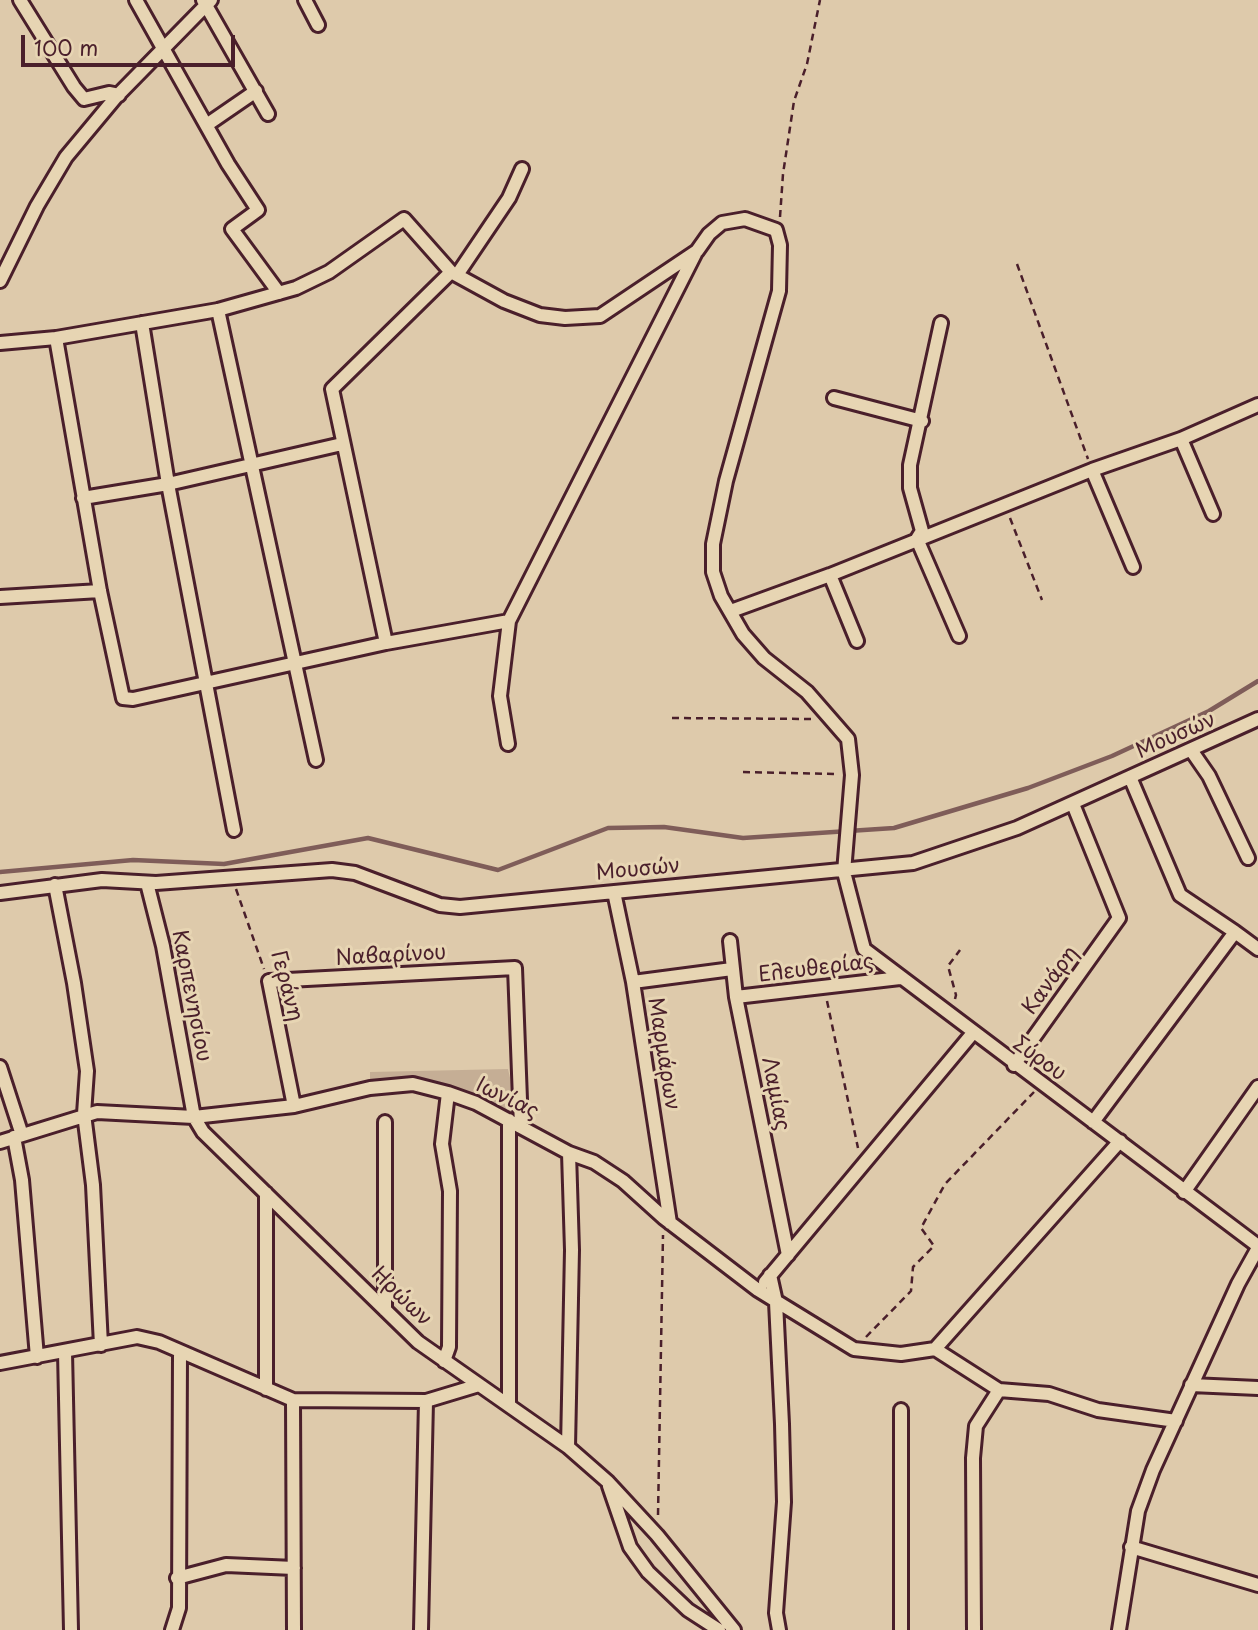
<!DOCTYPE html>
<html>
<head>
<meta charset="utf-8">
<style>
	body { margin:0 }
	#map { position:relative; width:1258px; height:1630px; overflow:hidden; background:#decaab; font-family:"Playpen Sans",sans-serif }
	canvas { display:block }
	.scale { position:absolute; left:21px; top:35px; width:214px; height:32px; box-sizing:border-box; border:4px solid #4a1f2b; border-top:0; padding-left:9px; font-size:21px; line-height:24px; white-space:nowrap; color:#4a1f2b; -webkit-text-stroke:5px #e7d5b3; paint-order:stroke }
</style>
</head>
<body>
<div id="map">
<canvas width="1258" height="1630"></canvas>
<div class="scale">100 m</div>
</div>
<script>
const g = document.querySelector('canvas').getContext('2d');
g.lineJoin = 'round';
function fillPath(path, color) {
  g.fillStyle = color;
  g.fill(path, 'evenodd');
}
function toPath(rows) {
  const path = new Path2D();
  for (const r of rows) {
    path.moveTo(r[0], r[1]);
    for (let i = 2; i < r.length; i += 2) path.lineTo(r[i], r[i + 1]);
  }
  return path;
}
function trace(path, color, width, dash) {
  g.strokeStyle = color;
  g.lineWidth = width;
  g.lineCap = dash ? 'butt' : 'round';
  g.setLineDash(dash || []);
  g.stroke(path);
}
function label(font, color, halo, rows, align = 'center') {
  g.font = font + ' "Playpen Sans",sans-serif';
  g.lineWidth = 6;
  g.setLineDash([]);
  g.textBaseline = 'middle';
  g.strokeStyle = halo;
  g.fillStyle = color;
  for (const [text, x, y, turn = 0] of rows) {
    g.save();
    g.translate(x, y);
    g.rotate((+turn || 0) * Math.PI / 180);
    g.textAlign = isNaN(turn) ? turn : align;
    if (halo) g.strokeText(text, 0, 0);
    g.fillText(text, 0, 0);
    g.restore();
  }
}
fillPath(toPath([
	[508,1069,521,1126,413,1084,370,1088,370,1072]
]), '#c5ae95');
trace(toPath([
	[0,872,133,860,224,864,368,838,498,870,608,828,664,827,743,838,894,828,1028,788,1112,756,1209,711,1258,681]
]), '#7f5d59', 4.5);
const minor = toPath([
	[20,0,74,87,84,99,109,93,119,95],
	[136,0,228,164,258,210,232,229,279,293],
	[203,0,268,114],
	[305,0,318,25],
	[208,124,256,91],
	[457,275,509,198,522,169],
	[0,281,37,206,66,157,116,97,211,0],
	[218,310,316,760],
	[142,323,168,484,234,830],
	[941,323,910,465,910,488,922,531,917,539,959,636],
	[56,338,100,591,123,698,133,699,386,643,509,621],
	[0,343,56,338,218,310,296,288,329,272,404,219,451,272,504,301,540,315,565,318,600,316,697,251,709,234,722,223,745,219,776,230,780,245,779,291,726,481,713,544,713,572,721,596,743,634,764,658,807,692,848,739,852,775,844,872,864,949,1258,1246],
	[834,398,922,421],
	[1181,439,1213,514],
	[1092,470,1133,567],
	[83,498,168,484,342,444],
	[830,575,857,641],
	[0,597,100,591],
	[731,611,830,575,1092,470,1181,439,1258,405],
	[386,643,332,389,451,272],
	[508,744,500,696,509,621,695,254],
	[1191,750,1209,776,1248,858],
	[1130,777,1180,895,1235,932],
	[147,883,163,946,194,1117,294,1106,370,1088,413,1084,448,1093,476,1103,569,1153,594,1162,623,1181,664,1218,758,1290,854,1349,901,1354,935,1349,1120,1141],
	[55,885,74,983,87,1071,84,1114,93,1185,101,1345],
	[614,892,633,982,670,1223],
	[0,893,102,880,156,883,332,870,355,873,440,905,460,907,913,863,1017,828,1258,719],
	[730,941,736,997,788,1255],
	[633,982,732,969],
	[736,997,900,978],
	[1014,1065,1119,918,1073,804],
	[0,1067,22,1135],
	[294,1106,269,981,515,968,521,1126],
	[385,1122,385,1310],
	[1093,1122,1235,932,1258,949],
	[14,1137,22,1180,37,1357],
	[0,1142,97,1112,194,1117,203,1132,418,1342,568,1447,608,1482,657,1535,734,1630],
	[1184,1192,1258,1087],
	[266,1193,266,1389],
	[770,1275,776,1302,782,1424,784,1502,776,1613,779,1630],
	[765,1282,972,1034],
	[935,1349,999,1390,1049,1394,1098,1410,1176,1421],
	[65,1352,71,1630],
	[444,1361,449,1347,450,1191,442,1144,448,1093],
	[0,1363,137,1337,159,1342,293,1400,426,1401,479,1385],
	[1191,1385,1258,1388],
	[293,1400,294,1630],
	[509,1405,509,1120],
	[568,1447,572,1250,569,1153],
	[609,1486,630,1547,648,1572,688,1610,719,1630],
	[1131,1547,1258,1585],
	[177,1578,226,1565,294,1568],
	[172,1630,179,1608,180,1354],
	[421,1630,426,1401],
	[901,1630,901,1410],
	[974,1630,973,1458,976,1426,999,1390],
	[1119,1630,1138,1511,1153,1470,1238,1284,1258,1248]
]);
trace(minor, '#4a1f2b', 18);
trace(toPath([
	[780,217,783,174,794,101,807,64,820,0],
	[1017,264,1088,459],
	[1010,518,1042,600],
	[672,718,812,719],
	[743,772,838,774],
	[236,889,264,969],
	[955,999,956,995,948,966,960,950],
	[827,1001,858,1148],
	[866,1337,911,1291,913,1267,934,1246,921,1228,945,1184,1034,1092],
	[658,1515,663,1235]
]), '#4a1f2b', 2.5, [7, 5]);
trace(minor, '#e7d5b3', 12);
label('21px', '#4a1f2b', '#e7d5b3', [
	["Μουσών",1176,736,-24],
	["Μουσών",638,870,-5],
	["Ναβαρίνου",391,956,-3],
	["Ελευθερίας",816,969,-7],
	["Κανάρη",1051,981,-54],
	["Γεράνη",286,986,75],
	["Καρπενησίου",191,996,79],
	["Μαρμάρων",663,1054,81],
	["Σύρου",1039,1059,36],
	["Λαμίας",775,1094,79],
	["Ιωνίας",507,1099,26],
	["Ηρώων",401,1297,44]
]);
</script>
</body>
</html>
